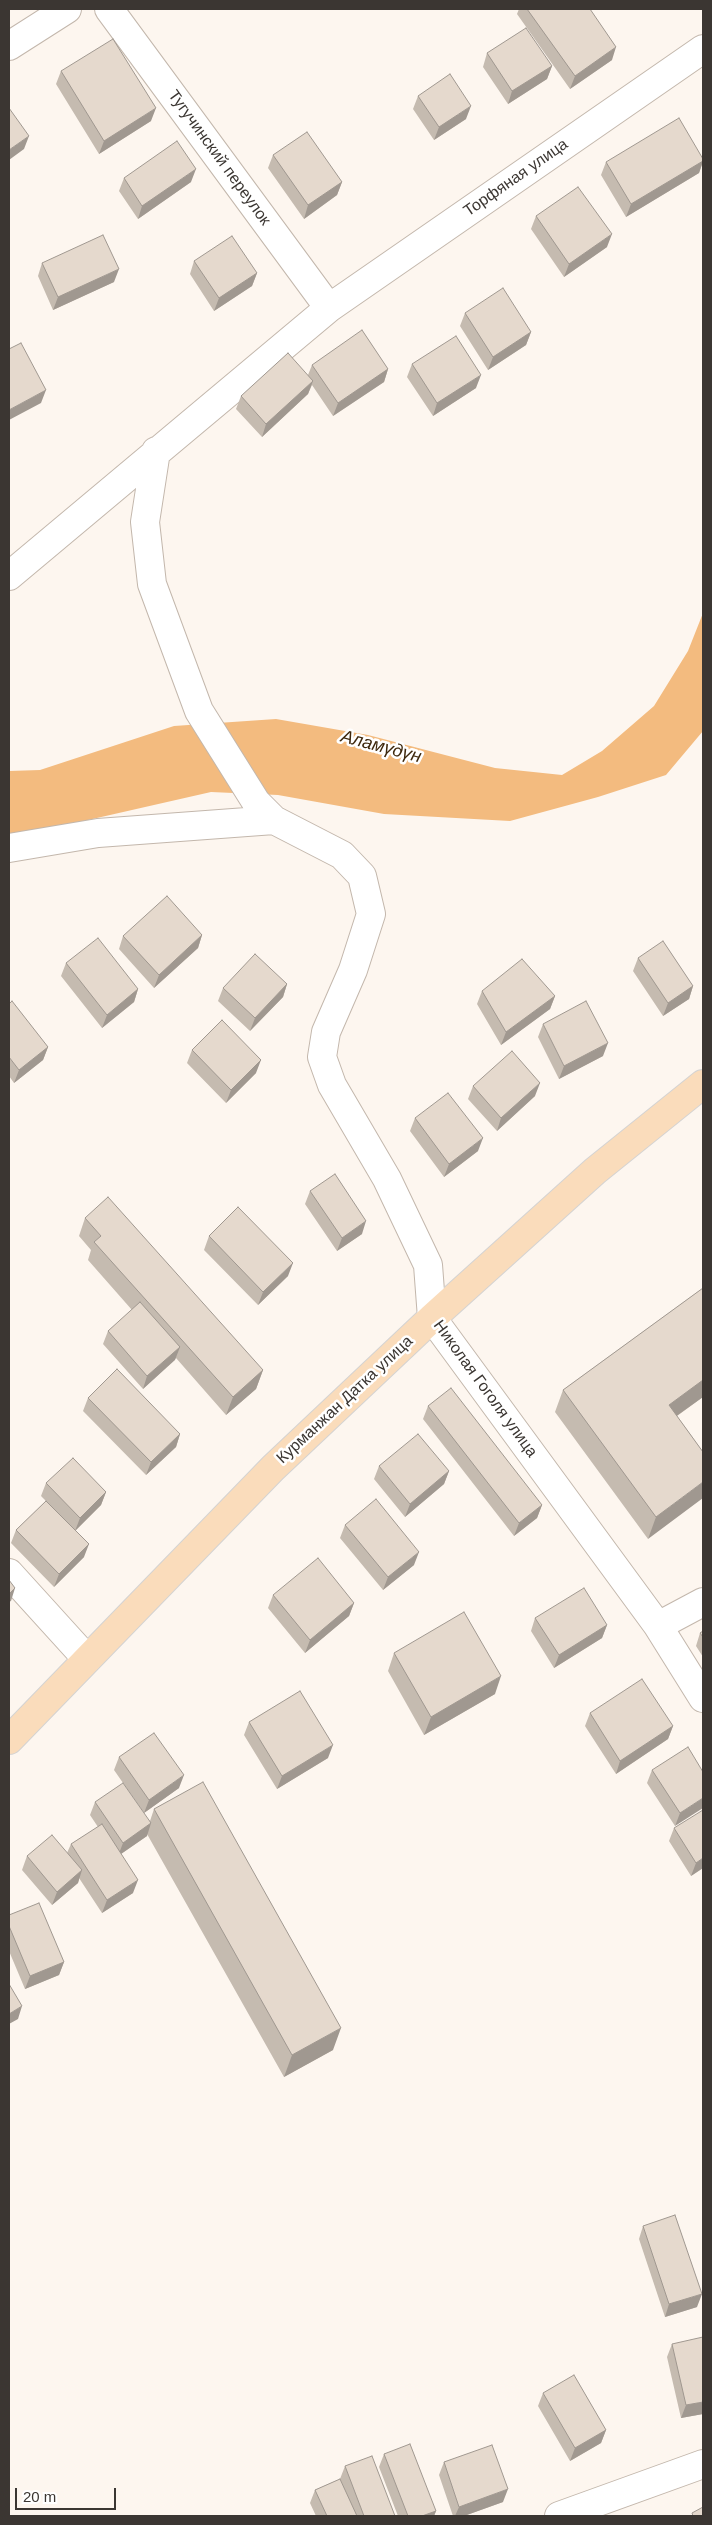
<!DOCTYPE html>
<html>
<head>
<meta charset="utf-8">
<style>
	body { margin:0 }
	#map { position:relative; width:712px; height:2525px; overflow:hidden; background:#fdf6ef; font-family:Helvetica,sans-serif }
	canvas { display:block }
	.frame { position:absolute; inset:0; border:10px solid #3b3632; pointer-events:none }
	.scale { position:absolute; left:15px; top:2488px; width:101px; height:22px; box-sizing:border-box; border:2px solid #3b3632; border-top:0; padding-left:6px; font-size:15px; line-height:18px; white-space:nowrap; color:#3b3632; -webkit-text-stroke:4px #fff; paint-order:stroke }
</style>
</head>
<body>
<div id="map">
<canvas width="712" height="2525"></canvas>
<div class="frame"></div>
<div class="scale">20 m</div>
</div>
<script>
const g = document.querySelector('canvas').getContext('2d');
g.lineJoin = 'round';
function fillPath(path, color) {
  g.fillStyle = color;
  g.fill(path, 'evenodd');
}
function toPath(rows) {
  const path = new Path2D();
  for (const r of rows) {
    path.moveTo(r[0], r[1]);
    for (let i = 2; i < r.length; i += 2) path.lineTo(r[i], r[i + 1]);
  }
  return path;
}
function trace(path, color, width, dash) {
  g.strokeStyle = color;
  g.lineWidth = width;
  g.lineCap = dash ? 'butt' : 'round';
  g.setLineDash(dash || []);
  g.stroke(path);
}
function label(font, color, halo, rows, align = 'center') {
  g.font = font + ' Helvetica,sans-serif';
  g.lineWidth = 5;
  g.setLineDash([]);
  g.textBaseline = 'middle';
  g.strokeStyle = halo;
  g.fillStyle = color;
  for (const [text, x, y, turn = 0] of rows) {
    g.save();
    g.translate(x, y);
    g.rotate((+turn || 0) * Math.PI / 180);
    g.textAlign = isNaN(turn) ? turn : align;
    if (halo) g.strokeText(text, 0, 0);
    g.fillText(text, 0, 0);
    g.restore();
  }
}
fillPath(toPath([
	[703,613,703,731,666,775,598,797,510,821,384,814,278,795,211,792,9,838,9,771,40,770,174,726,276,719,368,735,495,768,562,775,602,751,654,706,688,651]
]), '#f3bb7f');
const street = toPath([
	[109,9,329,308],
	[9,46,67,9],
	[156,451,145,522,152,584,199,711,256,802,274,820,342,855,362,876,371,914,353,970,326,1032,322,1057,332,1085,387,1179,428,1265,432,1318,658,1626,703,1698],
	[9,576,329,308,703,49],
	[9,848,98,833,274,820],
	[9,1573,87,1659],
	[658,1626,703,1602],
	[559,2516,703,2464]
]);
const primary = toPath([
	[9,1740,273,1468,432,1318,595,1171,703,1084]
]);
trace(street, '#c3b7ac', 30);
trace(primary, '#d4d3d2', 30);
trace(street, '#fff', 28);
trace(primary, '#fadcbb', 28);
fillPath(toPath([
	[519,9,590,9,612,60,570,89,517,14],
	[487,53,552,66,547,79,508,104,483,67],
	[61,71,151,121,99,154,56,84],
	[418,96,466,119,434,140,413,109],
	[273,155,342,182,337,195,304,219,268,168],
	[703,159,703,162,699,173,626,217,601,175,606,162],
	[124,178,191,182,138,219,119,191],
	[536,216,607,247,564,277,531,229],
	[194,261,257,273,252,286,214,311,190,274],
	[42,263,114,282,53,310,38,276],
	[465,313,531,332,526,345,488,370,460,326],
	[412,364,476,388,433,416,407,377],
	[312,365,388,369,384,382,333,416,312,385,308,394,262,437,236,409,241,396,308,375],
	[202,935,198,948,154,988,119,949,123,936],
	[638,958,693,986,689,999,663,1016,633,971],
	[66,963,138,989,134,1002,102,1028,61,976],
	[287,984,283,997,250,1031,218,1001,223,988],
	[482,991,555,996,550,1009,501,1045,477,1004],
	[9,1004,48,1047,43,1060,14,1083,9,1076],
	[543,1024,603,1056,559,1079,538,1037],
	[192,1050,256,1073,226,1103,187,1063],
	[473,1086,535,1096,497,1131,468,1099],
	[415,1118,478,1151,444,1177,410,1131],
	[310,1191,362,1234,337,1251,305,1204],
	[85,1218,263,1370,256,1389,226,1415,176,1358,143,1389,103,1344,108,1331,132,1310,88,1260,91,1250,79,1236],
	[209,1236,288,1276,258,1305,204,1250],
	[703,1288,703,1397,677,1416,703,1452,648,1539,555,1412,563,1390],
	[88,1398,180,1434,176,1447,146,1475,83,1411],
	[428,1406,542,1505,537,1518,514,1536,423,1419],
	[379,1466,449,1471,444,1484,405,1517,374,1479],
	[46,1483,106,1492,101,1505,75,1531,84,1557,54,1587,11,1543,16,1530,46,1501,41,1496],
	[345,1525,414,1565,383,1590,340,1538],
	[273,1595,354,1603,349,1616,305,1653,268,1608],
	[535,1618,607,1625,602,1638,554,1668,531,1631],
	[703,1631,703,1657,696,1646,700,1633],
	[394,1653,495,1694,424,1735,388,1671],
	[590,1713,673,1726,668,1739,616,1774,585,1726],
	[249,1722,328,1758,277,1789,244,1735],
	[119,1757,179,1788,144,1813,114,1770],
	[652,1770,703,1772,675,1826,647,1783],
	[95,1802,150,1821,154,1809,333,2050,284,2077,147,1834,147,1836,121,1854,133,1893,102,1913,79,1878,78,1883,52,1905,22,1870,27,1856,67,1853,71,1844,98,1827,90,1815],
	[674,1828,703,1868,691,1876,669,1841],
	[9,1915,64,1962,59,1975,25,1989,9,1951],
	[643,2226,697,2307,665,2317,639,2239],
	[672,2344,703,2414,681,2418,667,2357],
	[543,2393,606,2430,601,2443,570,2461,538,2406],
	[384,2454,436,2511,434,2516,398,2516,379,2467],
	[444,2462,503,2502,464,2516,453,2516,439,2475],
	[345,2466,395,2516,316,2516,310,2503,315,2490,340,2479]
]), '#c5bbb0');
fillPath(toPath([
	[616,47,612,60,570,89,575,76],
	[552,66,547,79,508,104,512,91],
	[471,106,466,119,434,140,439,127],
	[156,108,151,121,99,154,104,141],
	[29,136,24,149,9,160,9,150],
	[703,161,699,173,626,217,631,204],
	[196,169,191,182,138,219,142,206],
	[342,182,337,195,304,219,308,205],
	[612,234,607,247,564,277,569,264],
	[119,269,114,282,53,310,58,297],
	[257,273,252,286,214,311,219,298],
	[531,332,526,345,488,370,493,357],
	[388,369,384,382,333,416,338,403],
	[481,375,476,388,433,416,437,403],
	[313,381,308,394,262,437,266,424],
	[46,390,41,403,9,420,9,410],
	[202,935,198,948,154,988,159,975],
	[287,984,283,997,250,1031,255,1018],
	[693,986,689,999,663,1016,668,1003],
	[138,989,134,1002,102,1028,107,1015],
	[555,996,550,1009,501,1045,506,1032],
	[608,1043,603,1056,559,1079,564,1066],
	[48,1047,43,1060,14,1083,19,1070],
	[261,1060,256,1073,226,1103,231,1090],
	[540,1083,535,1096,497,1131,501,1118],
	[483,1138,478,1151,444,1177,449,1164],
	[366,1221,362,1234,337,1251,342,1238],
	[293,1263,288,1276,258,1305,263,1292],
	[180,1347,175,1360,143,1389,147,1376],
	[263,1370,256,1389,226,1415,233,1397],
	[703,1380,703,1397,661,1427,669,1405],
	[180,1434,176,1447,146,1475,151,1462],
	[449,1471,444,1484,405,1517,410,1504],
	[703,1482,703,1498,648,1539,656,1517],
	[106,1492,101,1505,75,1531,80,1518],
	[542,1505,537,1518,514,1536,519,1523],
	[89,1544,84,1557,54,1587,59,1574],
	[419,1552,414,1565,383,1590,388,1577],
	[15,1588,11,1601,9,1602,9,1594],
	[354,1603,349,1616,305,1653,310,1640],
	[607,1625,602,1638,554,1668,559,1655],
	[501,1676,495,1694,424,1735,431,1717],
	[673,1726,668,1739,616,1774,620,1761],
	[333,1745,328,1758,277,1789,282,1776],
	[184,1775,179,1788,144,1813,149,1800],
	[703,1798,703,1808,675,1826,680,1813],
	[151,1823,147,1836,118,1856,123,1843],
	[703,1858,703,1868,691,1876,696,1863],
	[82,1870,78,1883,52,1905,57,1892],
	[138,1880,133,1893,102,1913,107,1900],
	[64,1962,59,1975,25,1989,30,1976],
	[22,2006,18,2019,9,2024,9,2014],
	[341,2028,333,2050,284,2077,292,2055],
	[702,2294,697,2307,665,2317,669,2304],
	[703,2402,703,2414,681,2418,686,2405],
	[606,2430,601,2443,570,2461,575,2448],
	[508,2489,503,2502,464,2516,455,2516,459,2507],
	[436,2511,434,2516,422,2516]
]), '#a09890');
const building = toPath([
	[527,9,590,9,616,47,575,76,527,9],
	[526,28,552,66,512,91,487,53,526,28],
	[113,39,156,108,104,141,61,71,113,39],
	[450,74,471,106,439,127,418,96,450,74],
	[9,108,29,136,9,150,9,108],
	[679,118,703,159,703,161,631,204,606,162,679,118],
	[307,132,342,182,308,205,273,155,307,132],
	[177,141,196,169,142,206,124,178,177,141],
	[578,187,612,234,569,264,536,216,578,187],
	[103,235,119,269,58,297,42,263,103,235],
	[232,236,257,273,219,298,194,261,232,236],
	[503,288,531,332,493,357,465,313,503,288],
	[362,330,388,369,338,403,312,365,362,330],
	[456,336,481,375,437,403,412,364,456,336],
	[21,343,46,390,9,410,9,349,21,343],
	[288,353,313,381,266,424,241,396,288,353],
	[167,896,202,935,159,975,123,936,167,896],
	[98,938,138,989,107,1015,66,963,98,938],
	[663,941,693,986,668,1003,638,958,663,941],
	[255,954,287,984,255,1018,223,988,255,954],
	[522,959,555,996,506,1032,482,991,522,959],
	[12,1001,48,1047,19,1070,9,1057,9,1004,12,1001],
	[586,1001,608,1043,564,1066,543,1024,586,1001],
	[222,1020,261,1060,231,1090,192,1050,222,1020],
	[512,1051,540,1083,501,1118,473,1086,512,1051],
	[448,1093,483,1138,449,1164,415,1118,448,1093],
	[335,1174,366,1221,342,1238,310,1191,335,1174],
	[108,1197,263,1370,233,1397,94,1242,101,1236,85,1218,108,1197],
	[238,1207,293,1263,263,1292,209,1236,238,1207],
	[703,1288,703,1380,669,1405,703,1452,703,1482,656,1517,563,1390,703,1288],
	[140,1302,180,1347,147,1376,108,1331,140,1302],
	[117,1369,180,1434,151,1462,88,1398,117,1369],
	[451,1388,542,1505,519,1523,428,1406,451,1388],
	[418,1434,449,1471,410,1504,379,1466,418,1434],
	[73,1458,106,1492,80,1518,46,1483,73,1458],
	[376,1499,419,1552,388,1577,345,1525,376,1499],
	[46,1501,89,1544,59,1574,16,1530,46,1501],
	[318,1558,354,1603,310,1640,273,1595,318,1558],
	[9,1580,15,1588,9,1594,9,1580],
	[584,1588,607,1625,559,1655,535,1618,584,1588],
	[464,1612,501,1676,431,1717,394,1653,464,1612],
	[703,1631,703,1637,700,1633,703,1631],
	[642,1679,673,1726,620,1761,590,1713,642,1679],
	[300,1691,333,1745,282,1776,249,1722,300,1691],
	[154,1733,184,1775,149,1800,119,1757,154,1733],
	[688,1747,703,1772,703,1798,680,1813,652,1770,688,1747],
	[203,1782,341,2028,292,2055,154,1809,203,1782],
	[123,1783,151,1823,123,1843,95,1802,123,1783],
	[703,1810,703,1858,696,1863,674,1828,703,1810],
	[102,1824,138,1880,107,1900,71,1844,102,1824],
	[52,1835,82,1870,57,1892,27,1856,52,1835],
	[39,1903,64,1962,30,1976,9,1926,9,1915,39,1903],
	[9,1984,22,2006,9,2014,9,1984],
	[675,2215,702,2294,669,2304,643,2226,675,2215],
	[703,2337,703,2402,686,2405,672,2344,703,2337],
	[574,2375,606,2430,575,2448,543,2393,574,2375],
	[410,2444,436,2511,422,2516,408,2516,384,2454,410,2444],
	[492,2445,508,2489,459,2507,444,2462,492,2445],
	[372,2456,395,2516,364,2516,345,2466,372,2456],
	[340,2479,357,2516,327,2516,315,2490,340,2479],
	[703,2507,703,2516,693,2516,692,2513,703,2507]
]);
fillPath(building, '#e5d9cd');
trace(building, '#a09890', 1);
label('16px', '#3b3632', '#fff', [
	["Тугучинский переулок",219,158,54],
	["Торфяная улица",516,178,-35],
	["Николая Гоголя улица",485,1389,54],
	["Курманжан Датка улица",345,1400,-43]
]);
label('italic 18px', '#3e280d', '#fff', [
	["Аламүдүн",381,747,15]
]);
</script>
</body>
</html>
